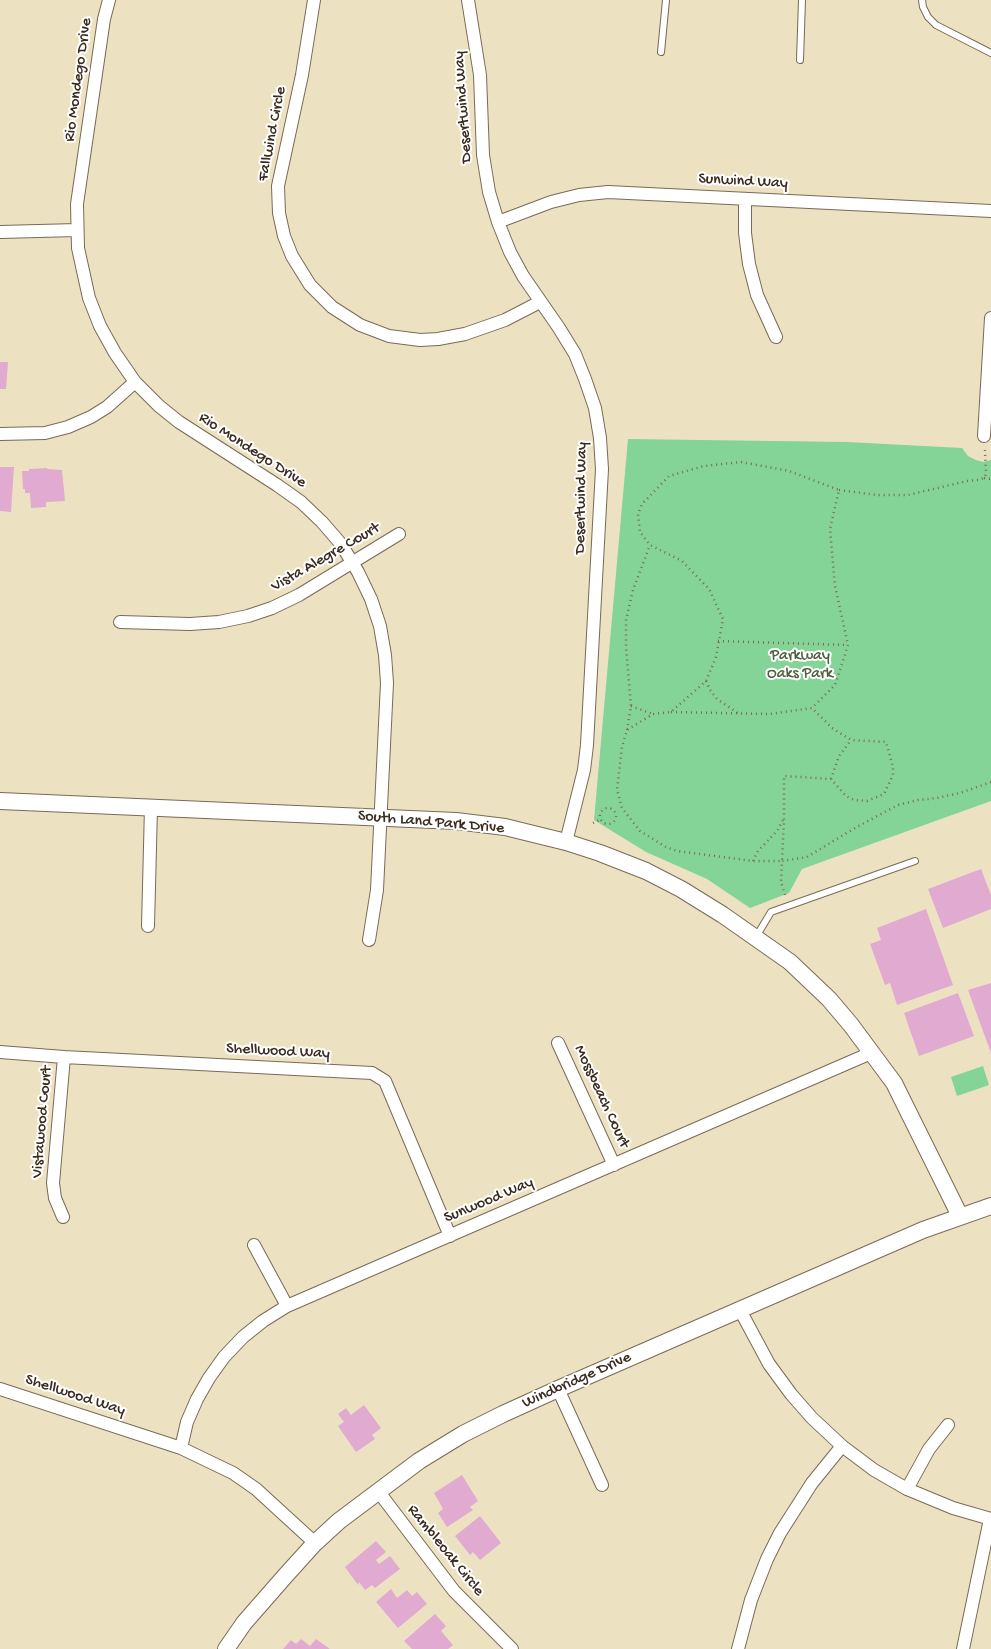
<!DOCTYPE html>
<html>
<head>
<meta charset="utf-8">
<style>
	body { margin:0 }
	canvas { display:block; background:#ece2c1 }
</style>
</head>
<body>
<canvas width="991" height="1649"></canvas>
<script>
const g = document.querySelector('canvas').getContext('2d');
g.lineJoin = 'round';
function fillPath(path, color) {
  g.fillStyle = color;
  g.fill(path, 'evenodd');
}
function toPath(rows) {
  const path = new Path2D();
  for (const r of rows) {
    if (r.length === 3) {
      path.moveTo(r[0] + r[2], r[1]);
      path.arc(r[0], r[1], r[2], 0, 2 * Math.PI);
      continue;
    }
    path.moveTo(r[0], r[1]);
    for (let i = 2; i < r.length; i += 2) path.lineTo(r[i], r[i + 1]);
  }
  return path;
}
function trace(path, color, width, dash) {
  g.strokeStyle = color;
  g.lineWidth = width;
  g.lineCap = dash ? 'butt' : 'round';
  g.setLineDash(dash || []);
  g.stroke(path);
}
function label(font, color, halo, rows, align = 'center') {
  g.font = font + ' "Gochi Hand",sans-serif';
  g.lineWidth = 4;
  g.setLineDash([]);
  g.textBaseline = 'middle';
  g.strokeStyle = halo;
  g.fillStyle = color;
  for (const [text, x, y, turn = 0] of rows) {
    g.save();
    g.translate(x, y);
    g.rotate((+turn || 0) * Math.PI / 180);
    g.textAlign = isNaN(turn) ? turn : align;
    if (halo) g.strokeText(text, 0, 0);
    g.fillText(text, 0, 0);
    g.restore();
  }
}
fillPath(toPath([
	[628,439,847,442,962,448,968,456,976,460,983,462,991,460,991,801,802,869,789,893,750,908,707,879,646,852,594,820],
	[983,1066,989,1085,957,1096,951,1077]
]), '#83d496');
fillPath(toPath([
	[0,362,8,362,6,389,0,389],
	[0,467,14,467,11,512,0,511],
	[47,468,47,469,62,470,65,501,46,502,46,507,31,508,30,493,25,493,25,489,23,489,22,471,29,471,29,469],
	[981,869,991,895,991,909,943,928,928,889],
	[926,909,953,985,897,1005,890,983,885,985,870,944,881,940,877,928],
	[991,983,991,1053,968,990],
	[958,993,974,1036,919,1056,904,1013],
	[364,1405,381,1428,372,1435,375,1439,356,1452,338,1426,344,1422,338,1414,346,1408,351,1415],
	[462,1475,478,1501,470,1507,473,1510,447,1527,438,1513,443,1509,434,1493],
	[480,1516,501,1543,480,1560,473,1552,470,1555,455,1536],
	[376,1541,386,1552,376,1560,379,1564,390,1556,400,1569,375,1588,372,1585,365,1590,359,1582,358,1585,345,1567],
	[391,1589,397,1598,407,1590,412,1596,417,1592,427,1604,398,1628,376,1602],
	[435,1614,446,1626,441,1631,453,1645,448,1649,412,1649,404,1641],
	[301,1639,310,1646,316,1639,330,1649,283,1649,291,1640,296,1644]
]), '#e1aad1');
const service = toPath([
	[922,0,923,7,928,17,936,25,991,53],
	[661,52,666,0],
	[800,60,802,0],
	[756,937,771,912,915,861]
]);
const minor = toPath([
	[109,0,104,19,77,204,78,248,89,298,100,326,115,353,135,382,159,406,179,422,277,485,301,502,322,522,341,544,358,572,371,599,380,626,385,655,387,683,377,890,369,940],
	[314,0,302,75,278,186,279,213,284,236,292,256,310,285,332,307,360,325,389,336,420,340,438,339,465,334,505,320,540,302],
	[468,0,480,75,483,155,489,192,498,222,510,252,523,276,559,328,575,354,585,379,595,408,600,438,602,469,587,745,584,770,566,842],
	[745,199,745,233,749,264,757,295,776,337],
	[498,222,551,202,579,195,608,192,991,211],
	[0,232,77,230],
	[0,434,45,433,68,427,91,417,107,407,135,382],
	[984,436,991,318],
	[120,622,190,624,219,622,248,616,272,608,299,595,399,534],
	[148,926,151,807],
	[558,1043,614,1165],
	[0,1052,64,1057,372,1073,385,1081,450,1236],
	[63,1217,55,1198,53,1183,64,1057],
	[254,1245,287,1306],
	[740,1310,769,1364,791,1394,812,1418,842,1446,874,1470,907,1489,953,1508,991,1519],
	[0,1389,181,1448,208,1461,233,1473,256,1489,315,1543],
	[558,1389,602,1485],
	[181,1448,187,1422,197,1399,209,1378,224,1357,243,1337,263,1321,287,1306,871,1053],
	[907,1489,929,1449,948,1425],
	[378,1491,454,1591,512,1649],
	[738,1649,751,1600,767,1559,780,1533,812,1483,842,1446],
	[963,1649,990,1519]
]);
const tertiary = toPath([
	[0,801,456,821,505,827,566,842,600,853,646,871,681,889,723,915,790,962,829,999,851,1025,894,1083,960,1216],
	[226,1649,244,1623,286,1575,315,1543,339,1521,419,1461,463,1434,503,1414,558,1389,923,1230,991,1206]
]);
trace(service, '#796a57', 8);
trace(minor, '#796a57', 14);
trace(tertiary, '#796a57', 18);
trace(toPath([
	[984,478,991,479],
	[839,490,877,495,908,495,967,481,978,480,984,478,986,474,985,450],
	[718,641,848,645],
	[706,681,710,690,717,699,738,713],
	[631,706,653,714],
	[671,712,770,714,812,708,835,685,848,645,835,586,830,529,839,490,789,471,741,462,704,466,669,476,642,504,638,514,640,532,650,545,682,561,709,589,723,619,716,657,706,681,671,712,653,714,627,730,622,747,617,790,622,808,640,831,666,847,677,851,753,861,782,861,784,819,784,776,831,779,846,796,854,800,867,801,884,794,893,775,893,767,886,742,851,740,832,728,812,708],
	[627,730,631,706,626,647,626,620,633,590,650,545],
	[831,779,839,756,851,740],
	[608,816,8],
	[593,823,601,819],
	[753,861,758,851,777,831,783,820],
	[785,895,781,882,782,861,807,857,855,828,898,805,918,800,937,798,960,793,991,782]
]), '#796a57', 2.5, [1, 4]);
trace(service, '#fff', 6);
trace(minor, '#fff', 12);
trace(tertiary, '#fff', 16);
label('16px', '#3b2a1e', '#fff', [
	["Rio Mondego Drive",79,80,-82],
	["Desertwind Way",464,107,-94],
	["Fallwind Circle",273,134,-79],
	["Sunwind Way",743,182,3],
	["Rio Mondego Drive",252,451,33],
	["Desertwind Way",582,498,-89],
	["Vista Alegre Court",326,558,-30],
	["South Land Park Drive",431,823,5],
	["Shellwood Way",278,1052,3],
	["Mossbeach Court",601,1097,65],
	["Vistawood Court",43,1122,-85],
	["Sunwood Way",489,1201,-23],
	["Windbridge Drive",577,1381,-24],
	["Shellwood Way",75,1396,18],
	["Rambleoak Circle",445,1551,51]
]);
label('16px', '#515d42', '#fff', [
	["Parkway",800,657],
	["Oaks Park",800,675]
]);
</script>
</body>
</html>
